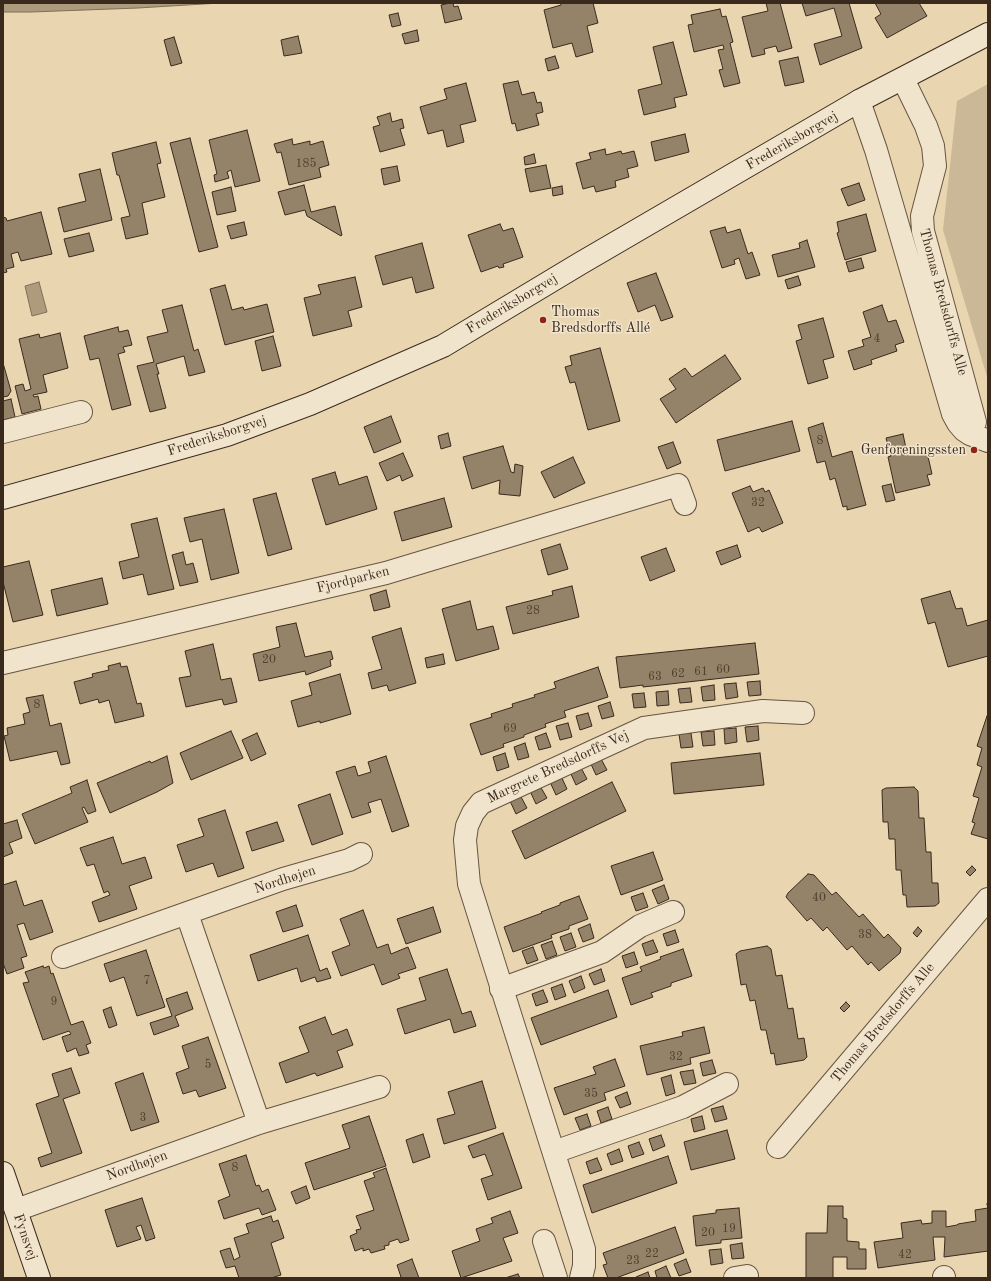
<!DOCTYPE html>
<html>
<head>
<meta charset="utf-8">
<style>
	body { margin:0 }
	#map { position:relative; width:991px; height:1281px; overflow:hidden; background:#e9d5b0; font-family:"Old Standard TT",serif }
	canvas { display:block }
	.frame { position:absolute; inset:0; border:4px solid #3a2a1d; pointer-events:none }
</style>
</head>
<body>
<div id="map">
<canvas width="991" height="1281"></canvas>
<div class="frame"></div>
</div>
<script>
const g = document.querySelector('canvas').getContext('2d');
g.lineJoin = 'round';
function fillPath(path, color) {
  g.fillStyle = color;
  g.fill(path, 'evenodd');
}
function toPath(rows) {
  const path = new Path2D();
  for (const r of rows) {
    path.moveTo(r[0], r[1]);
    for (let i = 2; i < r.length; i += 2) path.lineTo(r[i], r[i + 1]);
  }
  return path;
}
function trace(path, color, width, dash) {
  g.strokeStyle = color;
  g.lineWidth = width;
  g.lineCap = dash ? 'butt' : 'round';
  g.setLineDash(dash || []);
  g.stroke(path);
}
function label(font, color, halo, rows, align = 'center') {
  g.font = font + ' "Old Standard TT",serif';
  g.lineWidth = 3;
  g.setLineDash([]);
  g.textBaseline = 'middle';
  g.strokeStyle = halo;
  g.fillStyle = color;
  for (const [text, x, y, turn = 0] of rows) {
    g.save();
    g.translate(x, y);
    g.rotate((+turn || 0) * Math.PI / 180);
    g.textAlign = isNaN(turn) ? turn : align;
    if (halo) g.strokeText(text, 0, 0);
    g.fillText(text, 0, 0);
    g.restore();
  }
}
fillPath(toPath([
	[988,84,988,380,943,230,957,101]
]), '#cbb897');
const water = toPath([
	[3,3,220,3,138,8,31,12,3,12,3,3],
	[39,282,47,312,32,316,25,286,39,282]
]);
fillPath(water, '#ae9b7e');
trace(water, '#806e57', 1);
const building = toPath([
	[450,3,453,3,454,7,458,6,462,19,445,23,441,5,450,3],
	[561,3,593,3,598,23,587,26,593,52,576,57,572,43,553,48,544,10,561,5,561,3],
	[766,3,780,3,792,48,778,52,776,46,764,49,765,54,752,57,742,17,768,11,766,3],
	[802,3,849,3,862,48,820,65,814,44,842,36,834,8,806,16,802,3],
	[875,3,919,3,927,16,887,38,875,18,881,14,875,3],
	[720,9,722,17,726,16,733,42,730,43,740,83,724,87,719,70,723,69,718,50,724,49,723,45,694,52,688,25,693,24,691,15,720,9],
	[398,13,401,25,392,27,389,15,398,13],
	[417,30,419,41,405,44,402,34,417,30],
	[298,36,302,53,284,56,281,40,298,36],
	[174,37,182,63,171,66,164,40,174,37],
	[673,42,687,95,674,98,676,107,644,115,638,90,662,84,653,47,673,42],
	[555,56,559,68,548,71,545,59,555,56],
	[798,57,804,82,785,86,779,61,798,57],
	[518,81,522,95,534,92,537,103,541,102,543,112,536,114,539,125,517,131,515,123,512,124,503,84,518,81],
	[466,83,476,121,460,125,464,142,447,147,443,130,428,134,420,107,447,99,444,89,466,83],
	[390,113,392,122,402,119,404,128,400,129,405,145,380,152,373,127,380,125,377,117,390,113],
	[247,130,260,181,235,187,231,170,227,172,229,178,215,182,214,175,217,174,209,140,247,130],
	[685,134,689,152,655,161,651,142,685,134],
	[190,138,218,247,199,252,170,143,190,138],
	[292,139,293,145,310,141,310,145,323,141,329,165,319,168,321,177,289,185,281,152,277,153,274,144,292,139],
	[156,142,161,163,157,164,165,197,142,203,148,234,126,239,121,218,130,216,119,175,117,175,112,153,156,142],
	[605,149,606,155,621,151,622,154,634,151,638,166,627,169,629,177,615,181,616,187,596,192,594,186,583,189,576,163,591,159,589,153,605,149],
	[534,154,536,163,525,165,524,157,534,154],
	[546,165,551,188,530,192,525,169,546,165],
	[397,166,400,181,384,185,381,169,397,166],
	[100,169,112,220,64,232,58,208,86,201,79,174,100,169],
	[859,183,865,200,848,206,841,189,859,183],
	[304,185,311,212,335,206,342,235,341,236,307,216,305,210,285,215,278,192,304,185],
	[562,186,563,194,553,196,552,188,562,186],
	[231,187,236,211,217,215,212,192,231,187],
	[41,212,52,254,21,261,18,252,11,254,14,267,6,269,7,272,3,273,3,217,6,218,7,221,41,212],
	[866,214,876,251,845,260,837,233,839,232,837,222,866,214],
	[244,222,247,235,231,239,227,226,244,222],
	[500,224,503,231,513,228,523,257,503,264,504,267,499,268,498,266,481,272,468,235,500,224],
	[725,227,727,233,740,229,748,254,752,252,760,275,746,279,739,258,734,260,735,264,722,268,710,231,725,227],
	[89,233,94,251,69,257,64,239,89,233],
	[807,240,815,267,778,277,772,255,800,248,799,243,807,240],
	[422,243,434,288,416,293,412,277,383,285,375,256,422,243],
	[861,258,864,268,849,272,846,262,861,258],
	[656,273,673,317,661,321,655,305,638,312,627,283,656,273],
	[798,276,801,285,788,289,785,280,798,276],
	[355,277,362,307,348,311,352,326,313,336,304,298,321,294,318,285,355,277],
	[225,285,232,310,243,307,244,310,267,304,274,332,225,345,210,289,225,285],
	[182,305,194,351,198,349,205,372,189,376,184,356,156,364,159,374,157,374,166,408,150,412,137,366,154,362,147,337,168,332,162,310,182,305],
	[882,305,888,322,896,320,904,342,895,345,897,351,871,360,872,364,854,370,848,351,864,346,862,340,871,337,863,312,882,305],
	[823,318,834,357,823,360,828,378,808,384,796,341,802,339,798,325,823,318],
	[118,327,119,332,128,330,132,345,123,347,125,352,118,354,131,405,112,410,99,358,90,360,84,336,118,327],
	[60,333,68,368,43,375,47,392,33,395,34,397,38,396,41,409,22,414,15,386,23,384,25,391,31,389,19,339,39,334,40,338,60,333],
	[273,336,281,366,262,371,255,341,273,336],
	[600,348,620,421,588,430,575,382,570,383,565,367,572,365,570,356,600,348],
	[725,355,741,379,676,423,660,399,676,389,669,379,685,368,692,377,725,355],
	[3,363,11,391,8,396,3,397,3,363],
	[11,399,15,417,3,420,3,401,11,399],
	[391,416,401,442,374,453,364,427,391,416],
	[792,421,800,451,725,471,717,440,792,421],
	[823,423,832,457,852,451,866,505,847,510,847,506,843,507,835,478,830,480,825,461,817,463,808,428,823,423],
	[448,433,451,446,441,449,438,436,448,433],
	[903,434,907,453,926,448,932,474,927,475,930,485,896,493,888,457,891,456,886,438,903,434],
	[673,442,681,463,667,469,658,447,673,442],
	[503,446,511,472,514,473,515,464,523,466,520,496,499,494,500,480,472,489,463,457,503,446],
	[403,453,413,476,402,481,400,475,387,481,379,463,403,453],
	[573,457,585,483,554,498,541,472,573,457],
	[335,472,339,485,367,476,377,509,326,525,312,479,335,472],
	[891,484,895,500,886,502,882,486,891,484],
	[750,486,753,492,763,488,765,492,769,490,783,523,762,532,759,527,748,532,732,493,750,486],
	[276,493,292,549,268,556,253,499,276,493],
	[444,498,452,527,402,541,394,512,444,498],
	[224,509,239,573,211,580,202,539,190,542,184,518,224,509],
	[157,518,174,589,148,595,143,574,123,579,119,562,139,557,131,524,157,518],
	[560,544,568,569,548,575,541,550,560,544],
	[737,545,741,557,721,565,716,552,737,545],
	[666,548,675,571,650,581,641,557,666,548],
	[183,552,186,565,193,563,198,582,180,586,172,555,183,552],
	[29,561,43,615,13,622,3,582,3,567,29,561],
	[102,578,108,604,57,616,51,590,102,578],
	[572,586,579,617,513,634,506,607,553,595,552,591,572,586],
	[386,590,390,607,374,611,370,595,386,590],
	[950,591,956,609,962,608,967,626,988,620,988,656,948,667,935,622,928,624,921,599,950,591],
	[470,601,477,630,493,626,499,649,456,661,442,609,470,601],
	[296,623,305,657,331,651,333,659,330,660,331,666,306,675,305,671,259,681,253,654,280,647,276,627,296,623],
	[401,628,416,683,389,691,387,685,372,689,368,673,382,669,372,637,401,628],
	[755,643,759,674,643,687,643,685,620,688,616,657,755,643],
	[213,644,221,680,231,678,237,702,224,705,222,699,186,707,179,678,191,676,185,651,213,644],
	[443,654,445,664,427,668,425,658,443,654],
	[120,663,121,667,127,666,137,704,141,703,144,716,115,723,109,700,99,703,98,699,80,704,74,682,93,677,92,674,109,670,108,666,120,663],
	[598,667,608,697,564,711,566,717,545,724,546,727,524,735,524,737,503,744,504,747,481,755,470,724,492,717,491,714,513,707,512,704,535,697,534,695,556,688,554,682,598,667],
	[340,674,351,714,320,723,320,721,298,727,291,701,312,695,309,683,340,674],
	[760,681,761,695,749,696,747,682,760,681],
	[736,683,738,697,726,699,724,684,736,683],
	[714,685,715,700,703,701,701,687,714,685],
	[690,688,692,702,680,703,678,689,690,688],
	[668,691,669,705,657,706,656,692,668,691],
	[644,693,646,707,634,708,632,694,644,693],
	[43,695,50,726,61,723,70,763,61,765,57,751,10,761,4,736,8,735,7,728,25,724,23,714,30,712,26,698,43,695],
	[610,702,614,716,602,719,598,706,610,702],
	[588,713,592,726,580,730,576,716,588,713],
	[987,716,988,716,988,839,971,834,975,823,972,822,979,798,973,796,982,767,977,765,982,748,977,746,987,716],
	[568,723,572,737,560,740,556,726,568,723],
	[758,726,759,740,747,742,745,727,758,726],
	[736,728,737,742,725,744,724,729,736,728],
	[231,731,243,758,191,780,180,753,231,731],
	[714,731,715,745,703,746,701,732,714,731],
	[257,733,266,754,251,761,242,740,257,733],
	[546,733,551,747,539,750,535,737,546,733],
	[691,733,693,747,681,748,679,734,691,733],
	[525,743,529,757,518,760,514,747,525,743],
	[505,753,509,767,497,771,493,757,505,753],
	[760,753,764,785,674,794,671,763,760,753],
	[167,756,173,783,157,792,110,813,97,783,150,761,151,763,167,756],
	[386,756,409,826,392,832,381,799,368,803,371,812,352,818,336,772,355,766,358,776,371,772,368,762,386,756],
	[600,757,607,770,596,775,590,762,600,757],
	[580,766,587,779,576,785,570,772,580,766],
	[561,776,567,789,556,795,550,782,561,776],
	[87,780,96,811,88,814,84,807,82,808,88,822,35,844,22,814,72,793,70,787,87,780],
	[612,782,626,811,525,859,512,831,612,782],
	[540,786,547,798,536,804,530,791,540,786],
	[914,787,918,791,919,818,924,818,926,852,931,852,932,883,938,883,939,903,935,906,907,907,906,895,903,895,901,870,896,870,895,839,889,839,888,822,883,822,882,790,886,788,914,787],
	[330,794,343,834,312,845,298,805,330,794],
	[520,795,527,808,516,814,510,801,520,795],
	[225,810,244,868,218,877,213,863,186,872,177,845,204,836,198,819,225,810],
	[17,820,22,838,9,843,13,853,3,857,3,824,17,820],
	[277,822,284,841,252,851,246,832,277,822],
	[113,837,122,864,145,857,152,878,129,886,137,909,99,922,92,902,110,895,108,891,104,893,94,864,87,866,80,848,113,837],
	[653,852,663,880,621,895,611,866,653,852],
	[972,866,976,870,970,876,966,872,972,866],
	[808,874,814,875,832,895,836,892,859,917,863,914,884,938,888,934,901,948,900,953,879,971,871,962,868,965,852,946,847,950,827,927,823,931,811,918,807,921,786,897,788,893,808,874],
	[16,881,24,906,42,900,53,932,30,940,24,923,17,925,27,956,21,958,24,968,7,974,3,963,3,885,16,881],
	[664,885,669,899,658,904,652,890,664,885],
	[643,893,648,907,636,911,631,897,643,893],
	[579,896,588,919,569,926,569,929,551,935,552,938,513,952,504,927,542,913,541,912,560,905,560,903,579,896],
	[296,905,303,926,283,932,276,912,296,905],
	[433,907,441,932,406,944,397,919,433,907],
	[363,910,377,948,388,944,391,954,408,947,416,968,398,974,400,978,382,985,374,964,341,976,332,952,350,945,340,919,363,910],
	[590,924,594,938,583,942,578,929,590,924],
	[918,927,922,931,917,937,913,933,918,927],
	[675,930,679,942,667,946,663,934,675,930],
	[571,933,576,947,565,951,560,937,571,933],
	[308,935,320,971,327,968,331,978,317,982,315,977,301,982,297,968,258,981,250,955,308,935],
	[653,940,658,952,646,956,642,944,653,940],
	[552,941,557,955,546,959,541,945,552,941],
	[767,946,771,949,776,976,782,975,788,1009,793,1008,798,1039,804,1038,807,1057,804,1060,776,1065,774,1053,771,1054,766,1030,761,1030,755,1000,750,1001,746,984,741,985,736,954,740,951,767,946],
	[533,947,538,960,527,964,522,951,533,947],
	[683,949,692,976,671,983,671,986,651,993,653,997,631,1005,622,978,642,971,640,967,661,959,660,957,683,949],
	[146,950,165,1007,137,1016,124,977,110,982,104,964,146,950],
	[634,952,638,964,626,968,622,956,634,952],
	[43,966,44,968,49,966,51,974,53,973,71,1025,83,1021,91,1043,86,1045,89,1053,79,1056,76,1048,67,1052,62,1037,71,1034,69,1031,43,1040,23,983,29,982,25,972,43,966],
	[447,969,462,1014,471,1011,476,1026,454,1033,450,1019,405,1034,397,1009,426,1000,419,978,447,969],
	[601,969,605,981,594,985,589,974,601,969],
	[581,976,585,988,574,993,569,981,581,976],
	[562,984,566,996,555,1000,551,988,562,984],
	[543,990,548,1002,536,1006,532,994,543,990],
	[608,990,617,1017,541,1045,531,1018,608,990],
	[187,992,193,1009,175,1016,179,1026,154,1035,150,1023,172,1016,166,999,187,992],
	[846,1002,850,1006,844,1012,840,1008,846,1002],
	[111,1007,117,1025,109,1028,103,1010,111,1007],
	[325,1017,332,1035,347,1029,353,1045,337,1051,343,1067,317,1076,315,1073,286,1083,279,1063,309,1052,299,1027,325,1017],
	[704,1027,710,1053,690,1058,691,1064,647,1075,640,1046,683,1036,682,1032,704,1027],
	[208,1037,226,1088,199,1097,196,1090,183,1094,176,1073,189,1068,182,1046,208,1037],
	[615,1059,625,1086,604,1093,606,1100,564,1115,554,1088,596,1074,593,1067,615,1059],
	[712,1060,716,1073,703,1076,700,1063,712,1060],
	[71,1068,80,1093,63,1099,82,1153,41,1167,38,1158,52,1153,36,1104,59,1096,52,1074,71,1068],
	[693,1070,696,1083,684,1085,680,1072,693,1070],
	[143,1073,159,1122,131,1131,115,1083,143,1073],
	[671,1075,675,1093,666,1096,661,1078,671,1075],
	[482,1081,496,1128,444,1144,437,1119,455,1114,448,1092,482,1081],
	[627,1092,631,1104,620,1108,615,1097,627,1092],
	[723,1106,727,1119,715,1122,711,1109,723,1106],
	[608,1107,612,1119,601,1123,597,1111,608,1107],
	[587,1114,591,1126,580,1130,575,1118,587,1114],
	[369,1116,386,1166,314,1190,305,1163,350,1148,342,1125,369,1116],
	[702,1116,705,1129,694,1132,691,1119,702,1116],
	[727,1130,735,1159,691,1170,684,1142,727,1130],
	[503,1133,522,1188,488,1200,481,1179,493,1175,485,1154,473,1158,468,1146,503,1133],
	[423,1134,430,1157,413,1163,406,1140,423,1134],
	[661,1135,665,1146,653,1151,649,1139,661,1135],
	[639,1142,644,1154,632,1158,628,1146,639,1142],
	[619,1149,623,1161,611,1165,607,1154,619,1149],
	[246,1155,256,1186,259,1185,262,1192,268,1189,276,1210,262,1215,259,1208,224,1219,218,1201,230,1196,219,1164,246,1155],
	[668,1156,677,1183,592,1213,583,1185,668,1156],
	[597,1158,602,1170,590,1174,586,1162,597,1158],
	[386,1168,409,1240,400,1243,398,1239,389,1242,389,1245,384,1246,385,1249,371,1253,369,1249,363,1251,363,1248,355,1251,350,1236,357,1233,356,1230,361,1229,356,1216,374,1210,364,1181,375,1177,373,1173,386,1168],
	[306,1186,310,1198,296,1204,291,1192,306,1186],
	[142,1198,155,1238,146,1241,141,1225,136,1227,141,1239,117,1247,105,1210,142,1198],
	[987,1204,988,1204,988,1251,944,1257,945,1237,933,1237,935,1260,878,1268,874,1242,903,1238,901,1223,921,1220,922,1224,932,1223,932,1211,946,1211,946,1227,957,1225,958,1224,976,1221,975,1210,988,1208,987,1204],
	[828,1206,843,1206,843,1218,847,1219,847,1241,859,1242,859,1249,866,1249,866,1269,847,1269,847,1257,833,1257,833,1278,806,1278,806,1233,827,1233,828,1206],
	[739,1208,742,1238,721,1240,721,1243,696,1246,693,1216,716,1213,716,1210,739,1208],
	[510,1211,518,1233,503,1238,512,1261,461,1278,452,1251,480,1241,476,1229,493,1223,491,1218,510,1211],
	[271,1216,273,1222,278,1220,284,1238,271,1243,281,1275,271,1278,239,1278,235,1266,226,1268,220,1251,230,1248,234,1260,240,1257,234,1238,249,1233,246,1224,271,1216],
	[675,1227,684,1253,616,1278,608,1278,603,1265,607,1264,603,1253,675,1227],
	[742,1243,744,1258,732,1259,730,1245,742,1243],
	[721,1249,723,1263,711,1265,709,1250,721,1249],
	[412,1259,419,1278,398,1278,401,1277,397,1265,412,1259],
	[686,1259,691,1272,679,1276,674,1264,686,1259],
	[666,1266,671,1278,657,1278,655,1271,666,1266],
	[648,1272,650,1278,637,1278,636,1277,648,1272],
	[518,1274,520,1278,505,1278,518,1274]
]);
fillPath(building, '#958369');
trace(building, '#3a2a1d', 1);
const street = toPath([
	[903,79,926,126,933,146,935,166,922,216,923,231,975,422,970,434],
	[859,101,876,150,953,414,958,423,964,430,970,434,988,441],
	[3,432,81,412],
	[3,663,386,573,678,485,685,504],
	[187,914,259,1123],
	[63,957,283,879,349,860,361,854],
	[501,989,602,952,640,926,673,912],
	[778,1147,988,899],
	[554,1152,683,1107,727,1084],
	[16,1210,259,1123,379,1087],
	[544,1241,556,1278],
	[581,1278,584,1266,584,1249,469,884,465,840,467,826,473,813,481,803,644,728,763,711,803,713],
	[735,1278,747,1276],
	[944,1278,944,1277]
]);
const secondary = toPath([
	[3,498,227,435,310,404,443,346,581,263,859,101,988,34],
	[3,1173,39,1278]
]);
trace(street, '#665542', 24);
trace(secondary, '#3a2a1d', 24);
trace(street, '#f1e4cc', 22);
trace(secondary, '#f1e4cc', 22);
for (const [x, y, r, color] of [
	[543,320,4,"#8f2418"],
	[974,450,4,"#8f2418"]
]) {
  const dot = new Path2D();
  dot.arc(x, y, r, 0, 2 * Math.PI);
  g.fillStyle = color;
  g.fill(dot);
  trace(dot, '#f1e4cc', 1.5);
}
label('12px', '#514030', null, [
	["185",306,164],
	["4",877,339],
	["8",820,441],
	["32",758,503],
	["28",533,611],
	["20",269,660],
	["60",723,670],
	["61",701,672],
	["62",678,674],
	["63",655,677],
	["8",37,705],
	["69",510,729],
	["40",819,898],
	["38",865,935],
	["7",147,981],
	["9",54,1002],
	["32",676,1057],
	["5",208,1065],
	["35",591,1094],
	["3",143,1118],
	["8",235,1168],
	["19",729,1229],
	["20",708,1233],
	["22",652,1254],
	["42",905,1255],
	["23",633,1261]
]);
label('14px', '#3a2a1d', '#f1e4cc', [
	["Frederiksborgvej",792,141,-30],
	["Thomas Bredsdorffs Alle",943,302,75],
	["Frederiksborgvej",512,304,-31],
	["Frederiksborgvej",217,436,-18],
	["Fjordparken",353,580,-14],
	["Margrete Bredsdorffs Vej",558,767,-25],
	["Nordhøjen",285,880,-18],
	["Thomas Bredsdorffs Alle",883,1023,-50],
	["Nordhøjen",137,1166,-20],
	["Fynsvej",25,1237,71]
]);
label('14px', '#3a2a1d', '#f1e4cc', [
	["Thomas",551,312],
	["Bredsdorffs Allé",551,328],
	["Genforeningssten",966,450,"right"]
], 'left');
</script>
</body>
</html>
